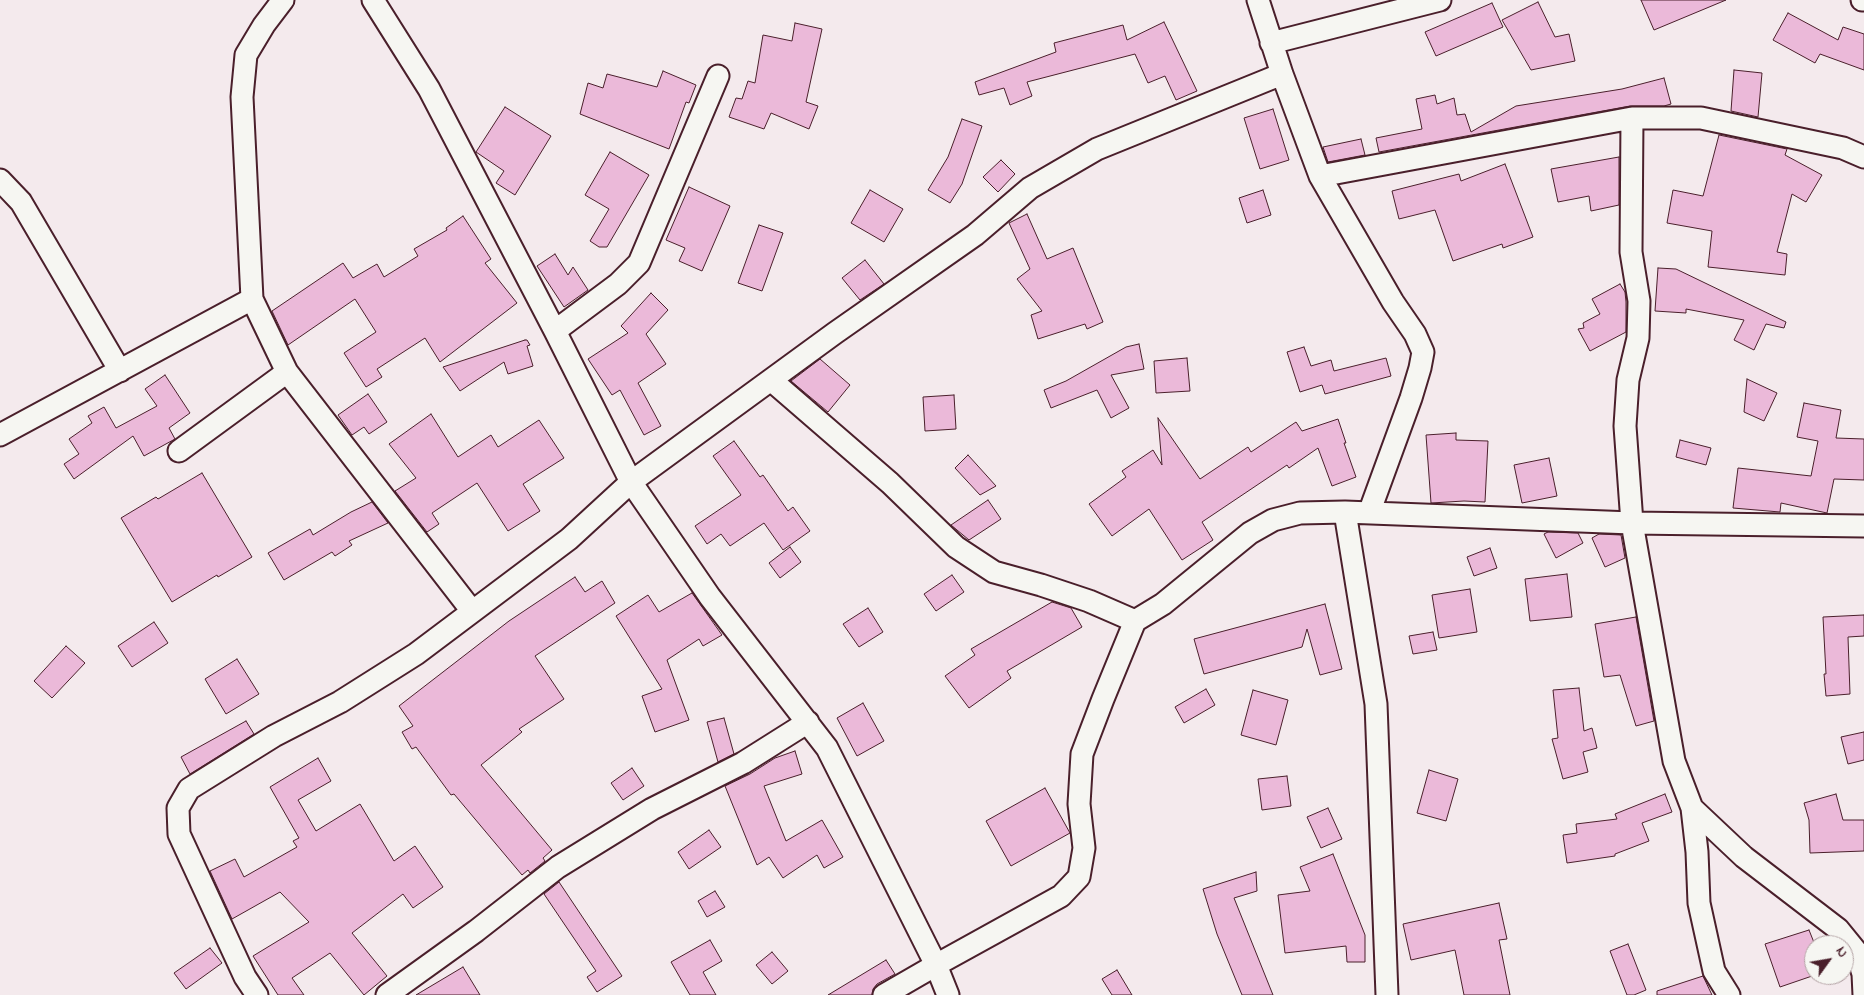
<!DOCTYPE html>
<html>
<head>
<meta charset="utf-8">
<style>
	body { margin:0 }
	#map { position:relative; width:1864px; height:995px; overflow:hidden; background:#f4eaed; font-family:"Indie Flower",sans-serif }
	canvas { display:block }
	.north { position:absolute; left:1804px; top:935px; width:50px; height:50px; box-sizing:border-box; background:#f6f6f2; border:1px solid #b1a0a2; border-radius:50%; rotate:58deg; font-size:14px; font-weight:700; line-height:20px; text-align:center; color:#4a1f2b }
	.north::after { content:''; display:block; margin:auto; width:18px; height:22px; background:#4a1f2b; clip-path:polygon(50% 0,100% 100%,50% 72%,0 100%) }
</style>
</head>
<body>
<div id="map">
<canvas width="1864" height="995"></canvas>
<div class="north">N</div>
</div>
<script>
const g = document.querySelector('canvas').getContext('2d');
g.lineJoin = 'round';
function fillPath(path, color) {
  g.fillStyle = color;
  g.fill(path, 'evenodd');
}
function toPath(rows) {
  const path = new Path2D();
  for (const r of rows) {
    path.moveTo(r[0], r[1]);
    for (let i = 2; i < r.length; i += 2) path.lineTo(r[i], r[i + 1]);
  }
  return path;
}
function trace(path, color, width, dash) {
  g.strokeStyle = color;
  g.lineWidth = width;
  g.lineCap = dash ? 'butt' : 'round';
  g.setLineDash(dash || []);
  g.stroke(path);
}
const building = toPath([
	[1641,0,1726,0,1654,30,1641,0],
	[1538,2,1555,37,1569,34,1575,61,1531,70,1502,20,1538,2],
	[1492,3,1503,27,1436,56,1425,32,1492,3],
	[1788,13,1838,40,1843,27,1864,34,1864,70,1820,54,1815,63,1773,40,1788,13],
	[1164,22,1197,91,1176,100,1165,76,1148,83,1135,54,1027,82,1032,96,1010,105,1004,88,979,95,975,82,1056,52,1054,43,1123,25,1127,40,1164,22],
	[795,23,822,29,806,102,818,106,809,129,771,113,764,129,729,117,736,98,742,99,748,81,755,83,763,35,792,41,795,23],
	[1734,70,1762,73,1758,117,1731,111,1734,70],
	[663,71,696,85,689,103,686,102,669,149,580,114,588,83,603,88,607,74,657,87,663,71],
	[1664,78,1671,104,1664,106,1630,106,1379,152,1376,138,1422,129,1416,99,1435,95,1437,104,1454,98,1457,115,1465,114,1471,132,1516,106,1622,89,1664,78],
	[505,107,551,136,515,195,496,183,504,171,476,152,505,107],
	[1273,109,1289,160,1260,169,1244,118,1273,109],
	[962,119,982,126,962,184,950,203,928,190,948,157,962,119],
	[1719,135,1787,149,1785,155,1822,175,1806,202,1792,194,1777,252,1787,254,1785,275,1708,267,1712,231,1667,223,1673,190,1703,196,1719,135],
	[1361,139,1365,155,1328,162,1323,147,1361,139],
	[610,152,649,175,607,247,599,247,590,241,609,209,585,195,610,152],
	[1619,157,1619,205,1591,211,1589,196,1558,202,1551,169,1619,157],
	[1001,160,1015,174,998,192,983,177,1001,160],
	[1505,164,1533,237,1503,248,1502,244,1453,261,1435,210,1399,219,1392,191,1459,174,1461,181,1505,164],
	[689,187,730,206,702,271,679,261,685,248,666,240,689,187],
	[870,190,903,209,884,242,851,223,870,190],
	[1263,190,1271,215,1247,223,1239,198,1263,190],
	[1027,214,1047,259,1073,248,1103,322,1087,329,1085,324,1038,339,1031,315,1042,311,1017,279,1030,269,1009,223,1027,214],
	[463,216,491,259,485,263,517,303,440,362,425,338,377,369,382,377,366,387,344,353,376,332,355,299,288,345,272,311,343,263,353,278,377,264,384,277,418,256,414,249,447,230,446,228,463,216],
	[759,225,783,233,762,291,738,283,759,225],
	[555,254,568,275,573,267,588,290,564,307,537,266,555,254],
	[865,260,884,284,860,300,842,278,865,260],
	[1658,268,1676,269,1786,322,1784,328,1766,324,1754,350,1734,340,1744,320,1686,309,1686,313,1655,311,1658,268],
	[1620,284,1625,292,1626,302,1626,332,1590,351,1578,329,1584,328,1583,323,1600,314,1592,299,1620,284],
	[651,293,668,310,646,334,666,364,638,383,661,426,644,435,620,390,612,395,588,359,628,333,621,326,651,293],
	[525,340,527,340,530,345,527,346,533,366,508,374,504,362,460,391,443,367,525,340],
	[1139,344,1144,369,1111,375,1129,408,1111,418,1097,390,1051,408,1044,390,1066,381,1126,347,1139,344],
	[1304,347,1311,366,1331,360,1334,371,1386,358,1391,376,1325,394,1322,385,1300,392,1287,352,1304,347],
	[1187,358,1190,391,1156,393,1154,361,1187,358],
	[820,359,850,385,828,412,791,381,820,359],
	[165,375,190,413,169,428,175,439,144,456,133,436,74,479,64,464,79,454,69,439,92,423,88,416,104,407,116,428,157,406,145,389,165,375],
	[1747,379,1777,393,1764,421,1744,412,1747,379],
	[368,394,387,422,369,434,364,427,352,435,338,415,368,394],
	[954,395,956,429,925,431,923,397,954,395],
	[1804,403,1841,410,1836,438,1864,439,1864,480,1834,479,1827,513,1781,503,1780,512,1733,508,1738,468,1811,476,1818,441,1797,437,1804,403],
	[431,414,458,457,491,435,498,447,539,420,564,458,523,484,540,511,508,531,477,483,432,513,439,524,427,532,395,491,416,478,389,444,431,414],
	[1158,418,1200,479,1248,447,1251,452,1296,422,1302,431,1338,419,1346,443,1344,443,1356,477,1332,486,1318,448,1289,468,1287,465,1202,522,1213,540,1182,560,1149,509,1112,536,1089,504,1126,477,1122,471,1153,450,1162,465,1158,418],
	[1456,433,1456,440,1488,441,1485,502,1464,501,1431,503,1426,435,1456,433],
	[1680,440,1711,448,1706,465,1676,457,1680,440],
	[734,441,760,477,763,475,788,511,793,507,810,531,783,550,764,523,730,546,721,534,707,544,695,526,741,495,713,456,734,441],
	[968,455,996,486,980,495,955,468,968,455],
	[1549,458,1557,496,1522,503,1514,465,1549,458],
	[202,473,252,557,218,577,217,575,172,602,121,518,156,497,158,499,202,473],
	[988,500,1001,519,969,540,951,525,988,500],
	[372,502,388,523,349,541,352,545,335,556,332,552,284,580,268,553,310,529,313,535,351,512,372,502],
	[1548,532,1578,533,1583,543,1556,558,1544,534,1548,532],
	[1599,534,1621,535,1625,558,1605,567,1592,538,1599,534],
	[790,547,801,562,780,578,769,563,790,547],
	[1490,548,1497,568,1474,576,1467,557,1490,548],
	[1567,574,1572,617,1530,621,1525,579,1567,574],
	[952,575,964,592,936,611,924,594,952,575],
	[575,577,585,592,602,581,615,603,535,656,564,699,519,729,522,732,481,765,552,850,543,858,545,861,530,873,528,870,522,875,454,794,451,795,416,747,412,749,402,732,413,726,399,706,509,621,575,577],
	[1470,589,1477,632,1439,638,1432,595,1470,589],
	[692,593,722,635,703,646,699,639,667,660,689,720,655,732,642,696,662,689,616,616,648,595,659,612,692,593],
	[1052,602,1071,608,1082,627,1007,671,1011,678,969,708,945,676,975,655,971,649,1052,602],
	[1325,604,1342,669,1320,675,1307,629,1302,647,1204,674,1194,639,1325,604],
	[868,608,883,632,859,647,843,624,868,608],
	[1864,615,1864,636,1848,637,1850,694,1826,696,1824,674,1826,674,1823,617,1864,615],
	[1636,617,1654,721,1636,726,1620,675,1604,677,1595,624,1636,617],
	[154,622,168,643,132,667,118,646,154,622],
	[1433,632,1437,650,1413,654,1409,636,1433,632],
	[66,646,85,663,52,698,34,681,66,646],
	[237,659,259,694,226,714,205,679,237,659],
	[1579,688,1584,731,1592,728,1597,748,1583,752,1588,772,1563,779,1552,739,1558,738,1553,690,1579,688],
	[1206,689,1215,705,1184,723,1175,707,1206,689],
	[1253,690,1288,700,1276,745,1241,735,1253,690],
	[863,703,884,741,857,756,837,718,863,703],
	[724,718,734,754,718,762,707,722,724,718],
	[246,721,254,734,190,774,181,757,246,721],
	[1864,732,1864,760,1848,764,1841,737,1864,732],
	[795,751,802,774,764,786,786,841,822,820,843,857,824,868,817,855,783,878,769,857,757,865,725,786,750,774,775,758,795,751],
	[318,758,331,781,298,800,316,831,360,804,394,861,415,846,443,887,413,908,403,894,352,933,387,976,364,995,330,953,292,978,304,995,278,995,253,956,309,922,280,892,232,919,210,871,235,859,244,877,297,847,293,841,299,838,270,787,318,758],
	[632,768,644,786,623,800,611,783,632,768],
	[1429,770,1458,779,1446,821,1417,813,1429,770],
	[1287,776,1291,806,1262,810,1258,779,1287,776],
	[1045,788,1070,833,1011,866,986,821,1045,788],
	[1665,794,1672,812,1642,823,1649,841,1615,854,1615,856,1567,863,1563,835,1577,833,1576,824,1617,819,1615,814,1665,794],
	[1836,794,1843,820,1864,820,1864,851,1810,853,1809,820,1804,803,1836,794],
	[1328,808,1342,839,1321,848,1307,817,1328,808],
	[709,830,721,847,689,869,678,852,709,830],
	[1333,854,1365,935,1365,962,1347,962,1346,946,1285,953,1278,895,1310,891,1300,867,1333,854],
	[1256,872,1257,891,1234,898,1273,995,1242,995,1217,934,1203,889,1256,872],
	[559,882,622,976,597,992,587,977,596,971,544,894,559,882],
	[715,891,725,907,707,917,698,901,715,891],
	[1499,903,1507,939,1499,940,1510,995,1464,995,1455,950,1411,960,1403,924,1499,903],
	[1809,930,1815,945,1814,975,1815,975,1780,987,1765,944,1809,930],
	[710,940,722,961,703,972,716,995,690,995,671,962,710,940],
	[1628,944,1646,990,1634,995,1627,995,1610,951,1628,944],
	[210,948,222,963,186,989,174,973,210,948],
	[772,952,788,971,772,984,756,965,772,952],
	[886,960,895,974,877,984,873,989,872,995,828,995,886,960],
	[463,967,480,995,416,995,463,967],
	[1117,970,1132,995,1112,995,1102,979,1117,970],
	[1703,976,1712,995,1657,995,1657,991,1703,976]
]);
fillPath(building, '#ebb9d9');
trace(building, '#4a1f2b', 1);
const street = toPath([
	[283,0,264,25,246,55,242,97,252,299,287,372,472,611],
	[373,0,429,89,555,331,631,482,710,597,827,748,936,965,948,995],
	[1258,0,1282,74,1320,176,1393,302,1415,334,1423,352,1420,368,1411,398,1369,513],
	[1862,0,1864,0],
	[1271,43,1440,0],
	[1632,118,1631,252,1639,301,1638,338,1628,380,1625,426,1632,523,1674,761,1692,808,1697,852,1699,903,1714,971,1729,995],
	[1320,176,1632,118,1701,118,1843,148,1864,157],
	[0,180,21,202,120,371],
	[555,331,618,284,639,263,718,76],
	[771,380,890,483,956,547,994,572,1041,585,1089,601,1135,621],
	[0,435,252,299],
	[179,451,287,372],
	[1345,512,1376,704,1387,995],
	[1692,808,1744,857,1838,929,1856,951,1863,974,1864,995],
	[257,995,245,977,179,834,178,808,189,789,274,736,340,702,416,654,569,539,631,482,835,333,975,235,1030,188,1097,149,1282,74],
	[387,995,476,931,558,867,652,809,743,763,808,722],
	[884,995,936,965,1061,896,1079,877,1084,848,1079,804,1082,754,1103,699,1135,621,1163,604,1250,533,1273,520,1300,513,1345,512,1632,523,1864,526]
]);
trace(street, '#4a1f2b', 25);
trace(street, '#f6f6f2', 21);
</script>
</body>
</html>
